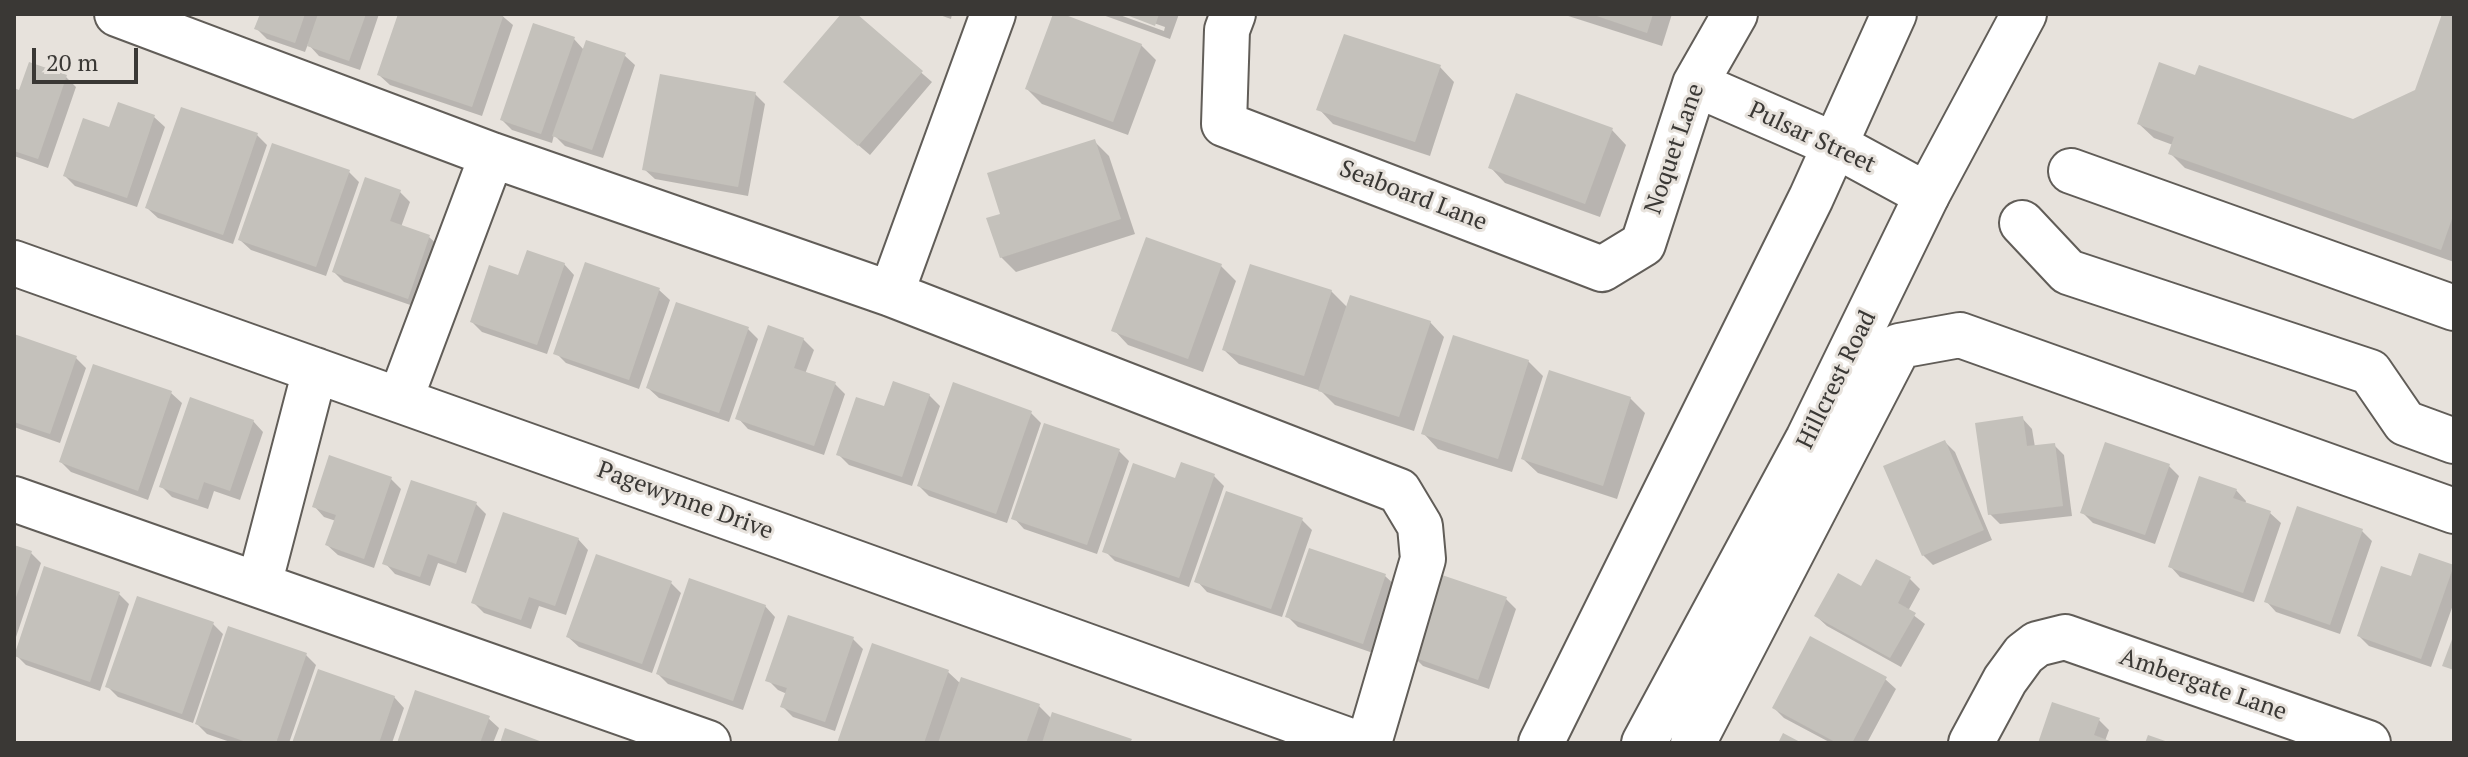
<!DOCTYPE html>
<html>
<head>
<meta charset="utf-8">
<style>
	body { margin:0 }
	#map { position:relative; width:2468px; height:757px; overflow:hidden; background:#e7e2dc; font-family:"PT Serif",serif }
	canvas { display:block }
	.frame { position:absolute; inset:0; border:16px solid #3a3835; pointer-events:none }
	.scale { position:absolute; left:32px; top:48px; width:106px; height:36px; box-sizing:border-box; border:4px solid #3a3835; border-top:0; padding-left:10px; font-size:24px; line-height:28px; white-space:nowrap; color:#3a3835; -webkit-text-stroke:6px #e7e2dc; paint-order:stroke }
</style>
</head>
<body>
<div id="map">
<canvas width="2468" height="757"></canvas>
<div class="frame"></div>
<div class="scale">20 m</div>
</div>
<script>
const g = document.querySelector('canvas').getContext('2d');
g.lineJoin = 'round';
function fillPath(path, color) {
  g.fillStyle = color;
  g.fill(path, 'evenodd');
}
function toPath(rows) {
  const path = new Path2D();
  for (const r of rows) {
    path.moveTo(r[0], r[1]);
    for (let i = 2; i < r.length; i += 2) path.lineTo(r[i], r[i + 1]);
  }
  return path;
}
function trace(path, color, width, dash) {
  g.strokeStyle = color;
  g.lineWidth = width;
  g.lineCap = dash ? 'butt' : 'round';
  g.setLineDash(dash || []);
  g.stroke(path);
}
function label(font, color, halo, rows, align = 'center') {
  g.font = font + ' "PT Serif",serif';
  g.lineWidth = 6;
  g.setLineDash([]);
  g.textBaseline = 'middle';
  g.strokeStyle = halo;
  g.fillStyle = color;
  for (const [text, x, y, turn = 0] of rows) {
    g.save();
    g.translate(x, y);
    g.rotate((+turn || 0) * Math.PI / 180);
    g.textAlign = isNaN(turn) ? turn : align;
    if (halo) g.strokeText(text, 0, 0);
    g.fillText(text, 0, 0);
    g.restore();
  }
}
fillPath(toPath([
	[262,14,379,14,360,70,319,56,308,44,305,52,267,39,257,29],
	[400,14,500,14,513,25,482,116,390,85,379,75],
	[844,14,854,14,932,82,870,155,796,92],
	[937,14,952,14,951,19],
	[1055,14,1141,45,1156,60,1128,135,1042,104,1027,89],
	[1100,14,1117,14,1164,31,1165,27,1128,14,1179,14,1170,39],
	[1562,14,1672,14,1662,46],
	[2444,14,2454,14,2454,262,2185,168,2170,153,2173,145,2154,138,2139,124,2353,121,2416,92],
	[574,39,584,50,624,55,635,65,603,158,565,146,554,135,552,143,512,130,502,120],
	[1440,67,1454,82,1430,156,1333,124,1319,109],
	[66,77,76,87,48,168,14,156,14,90,20,92],
	[755,94,765,104,748,196,655,179,644,169],
	[119,105,154,117,165,127,137,207,75,186,65,176,111,130],
	[1612,130,1626,145,1600,217,1505,183,1491,168],
	[257,135,267,145,233,244,158,218,147,208],
	[1094,141,1109,156,1135,234,1016,272,1001,257,1002,215],
	[349,172,359,182,326,276,251,250,240,240],
	[400,192,410,202,401,227,429,237,440,247,419,308,344,282,334,272],
	[564,264,574,275,547,354,482,332,472,322,519,278],
	[586,265,659,290,670,300,639,389,566,363,556,353],
	[1221,266,1236,281,1203,372,1128,345,1114,330],
	[1331,291,1348,308,1430,322,1444,337,1414,431,1335,405,1321,391,1239,364,1224,350],
	[748,329,758,339,729,422,659,398,648,388],
	[14,337,76,358,86,368,60,443,14,427],
	[803,339,814,350,805,374,835,384,845,394,824,455,748,429,738,418],
	[1528,361,1543,376,1512,472,1438,449,1424,434],
	[94,367,171,393,182,403,148,500,71,472,61,462],
	[929,395,940,406,912,486,849,465,838,454,885,409],
	[1630,398,1645,413,1617,499,1538,473,1523,459],
	[1031,413,1041,423,1007,523,929,496,919,486],
	[2022,418,2032,429,2035,447,2054,445,2064,455,2072,516,2000,524,1990,514],
	[253,421,263,432,240,500,214,491,208,509,172,497,161,486],
	[1945,442,1955,452,1992,540,1933,565,1923,555],
	[1119,451,1129,461,1097,554,1024,529,1014,518],
	[2168,465,2179,476,2155,544,2093,523,2083,513],
	[1214,476,1224,486,1189,587,1115,561,1105,551],
	[391,479,401,489,374,568,338,555,327,545,336,521,324,517,314,506],
	[2236,490,2246,501,2245,504,2270,513,2281,523,2254,602,2180,577,2170,566],
	[476,504,486,514,466,573,438,563,430,586,395,574,385,563],
	[1302,520,1312,530,1282,617,1207,592,1197,581],
	[2362,531,2372,541,2340,634,2276,612,2266,601],
	[578,539,588,550,566,615,539,606,531,629,484,613,474,603],
	[14,547,31,553,41,563,14,643],
	[1877,561,1910,579,1920,589,1908,611,1925,624,1901,667,1827,626,1816,616,1862,589],
	[2452,566,2454,602,2431,667,2369,646,2359,636],
	[1385,576,1396,586,1373,653,1298,627,1288,617],
	[671,583,681,593,652,673,579,647,568,637],
	[119,594,129,604,100,691,26,665,16,655],
	[1506,599,1516,609,1489,689,1423,666,1413,656],
	[765,606,775,617,743,710,668,684,658,674],
	[213,624,223,634,193,723,118,697,108,687],
	[853,639,863,649,835,731,793,717,783,707,787,694,778,690,768,680],
	[306,655,316,665,289,743,233,743,207,734,197,724],
	[948,672,961,684,1039,706,1052,719,1133,743,839,743],
	[1885,679,1896,689,1867,743,1831,743,1784,718,1774,708],
	[394,697,404,708,392,743,294,743],
	[488,718,499,728,493,743,399,743],
	[2099,720,2109,730,2105,741,2110,743,2040,743]
]), '#0003');
fillPath(toPath([
	[260,14,305,14,295,43,254,29],
	[318,14,366,14,349,61,307,46],
	[398,14,504,14,472,107,377,75],
	[841,14,857,14,923,71,858,146,783,82],
	[1053,14,1063,14,1142,44,1113,122,1025,89],
	[1124,14,1159,14,1155,26],
	[1591,14,1653,14,1647,33],
	[2442,14,2454,14,2454,213,2441,250,2168,154,2174,137,2137,124,2159,62,2195,75,2199,65,2353,119,2415,90],
	[533,23,575,37,541,134,500,120],
	[1344,34,1441,65,1415,142,1316,110],
	[586,40,626,53,592,150,552,136],
	[29,62,67,75,38,159,14,151,14,88,19,90],
	[660,74,756,92,738,187,642,170],
	[1516,93,1613,128,1585,204,1488,168],
	[118,102,155,115,127,198,63,176,83,118,109,127],
	[181,107,258,133,223,235,145,208],
	[1095,139,1121,219,1000,258,986,218,1000,214,987,173],
	[272,143,350,170,316,267,238,240],
	[365,177,401,190,390,221,430,235,408,299,332,272],
	[1146,237,1222,264,1188,359,1111,331],
	[527,250,565,263,537,345,470,322,489,265,518,275],
	[585,262,660,288,629,380,553,354],
	[1250,264,1332,290,1304,376,1222,350],
	[1350,295,1431,321,1399,417,1318,391],
	[676,302,749,327,719,413,646,388],
	[768,325,804,338,794,368,836,382,814,446,735,419],
	[14,334,77,356,50,434,14,422],
	[1453,335,1529,360,1498,459,1421,434],
	[93,364,172,391,138,491,59,462],
	[1549,370,1631,397,1603,486,1521,459],
	[893,381,930,394,902,477,836,455,856,397,884,406],
	[953,382,1032,411,996,514,917,486],
	[190,397,254,420,230,491,204,482,198,500,159,487],
	[2023,416,2027,446,2055,443,2063,506,1988,515,1975,423],
	[1044,423,1120,449,1087,545,1011,519],
	[1945,440,1984,530,1922,556,1883,466],
	[2105,442,2170,464,2145,535,2080,513],
	[329,455,392,477,364,559,325,545,336,515,312,507],
	[1181,462,1215,474,1179,578,1102,552,1133,463,1175,478],
	[2199,476,2237,489,2233,498,2271,511,2243,593,2168,567],
	[411,480,477,502,456,564,428,554,420,577,382,564],
	[1226,491,1303,518,1271,609,1194,582],
	[2297,506,2363,529,2330,625,2264,602],
	[503,512,579,538,555,606,529,597,521,620,471,603],
	[14,545,32,551,14,603],
	[1309,548,1386,574,1363,644,1285,617],
	[2419,553,2454,565,2421,659,2357,636,2381,566,2411,576],
	[596,554,672,581,642,664,566,637],
	[1876,559,1911,577,1898,603,1916,613,1890,658,1814,616,1838,573,1861,586],
	[44,566,120,592,90,682,14,656],
	[1439,574,1507,597,1478,680,1410,656],
	[689,578,766,605,733,701,656,674],
	[137,596,214,622,182,714,105,687],
	[788,615,854,637,825,722,780,707,787,688,765,681],
	[228,626,307,653,276,743,249,743,195,724],
	[2454,634,2454,670,2442,666],
	[1810,636,1887,677,1852,743,1837,743,1772,708],
	[872,643,949,670,924,743,837,743],
	[318,669,395,696,379,743,292,743],
	[961,677,1040,704,1026,743,938,743],
	[415,690,490,716,480,743,397,743],
	[2052,702,2100,718,2094,735,2115,743,2038,743],
	[1052,712,1132,739,1130,743,1042,743],
	[505,728,545,743,500,743],
	[1783,733,1802,743,1778,743],
	[2148,735,2171,743,2145,743]
]), '#c4c1bb');
const minor = toPath([
	[117,14,492,155,891,294,1399,491,1420,526,1423,559,1369,743],
	[1233,14,1227,30,1224,124,1602,269,1643,244,1695,84,1735,14],
	[1695,84,1835,145,1927,195],
	[2071,171,2454,308],
	[2022,223,2068,272,2370,372,2405,423,2454,441],
	[14,263,784,537,1356,743],
	[891,294,993,14],
	[400,400,492,155],
	[14,499,708,743],
	[259,585,315,370],
	[1693,743,1899,346,1960,335,2454,511],
	[1971,743,2005,680,2024,654,2037,644,2065,637,2368,743]
]);
const major = toPath([
	[1541,743,1811,198,1894,14],
	[1644,743,1808,439,1927,195,2024,14]
]);
trace(minor, '#615d58', 48);
trace(major, '#615d58', 48);
trace(minor, '#fff', 44);
trace(major, '#fff', 44);
label('24px', '#3a3835', '#e7e2dc', [
	["Pulsar Street",1812,138,25],
	["Noquet Lane",1675,149,-71],
	["Seaboard Lane",1413,196,21],
	["Hillcrest Road",1837,380,-64],
	["Pagewynne Drive",685,501,20],
	["Ambergate Lane",2203,685,19]
]);
</script>
</body>
</html>
